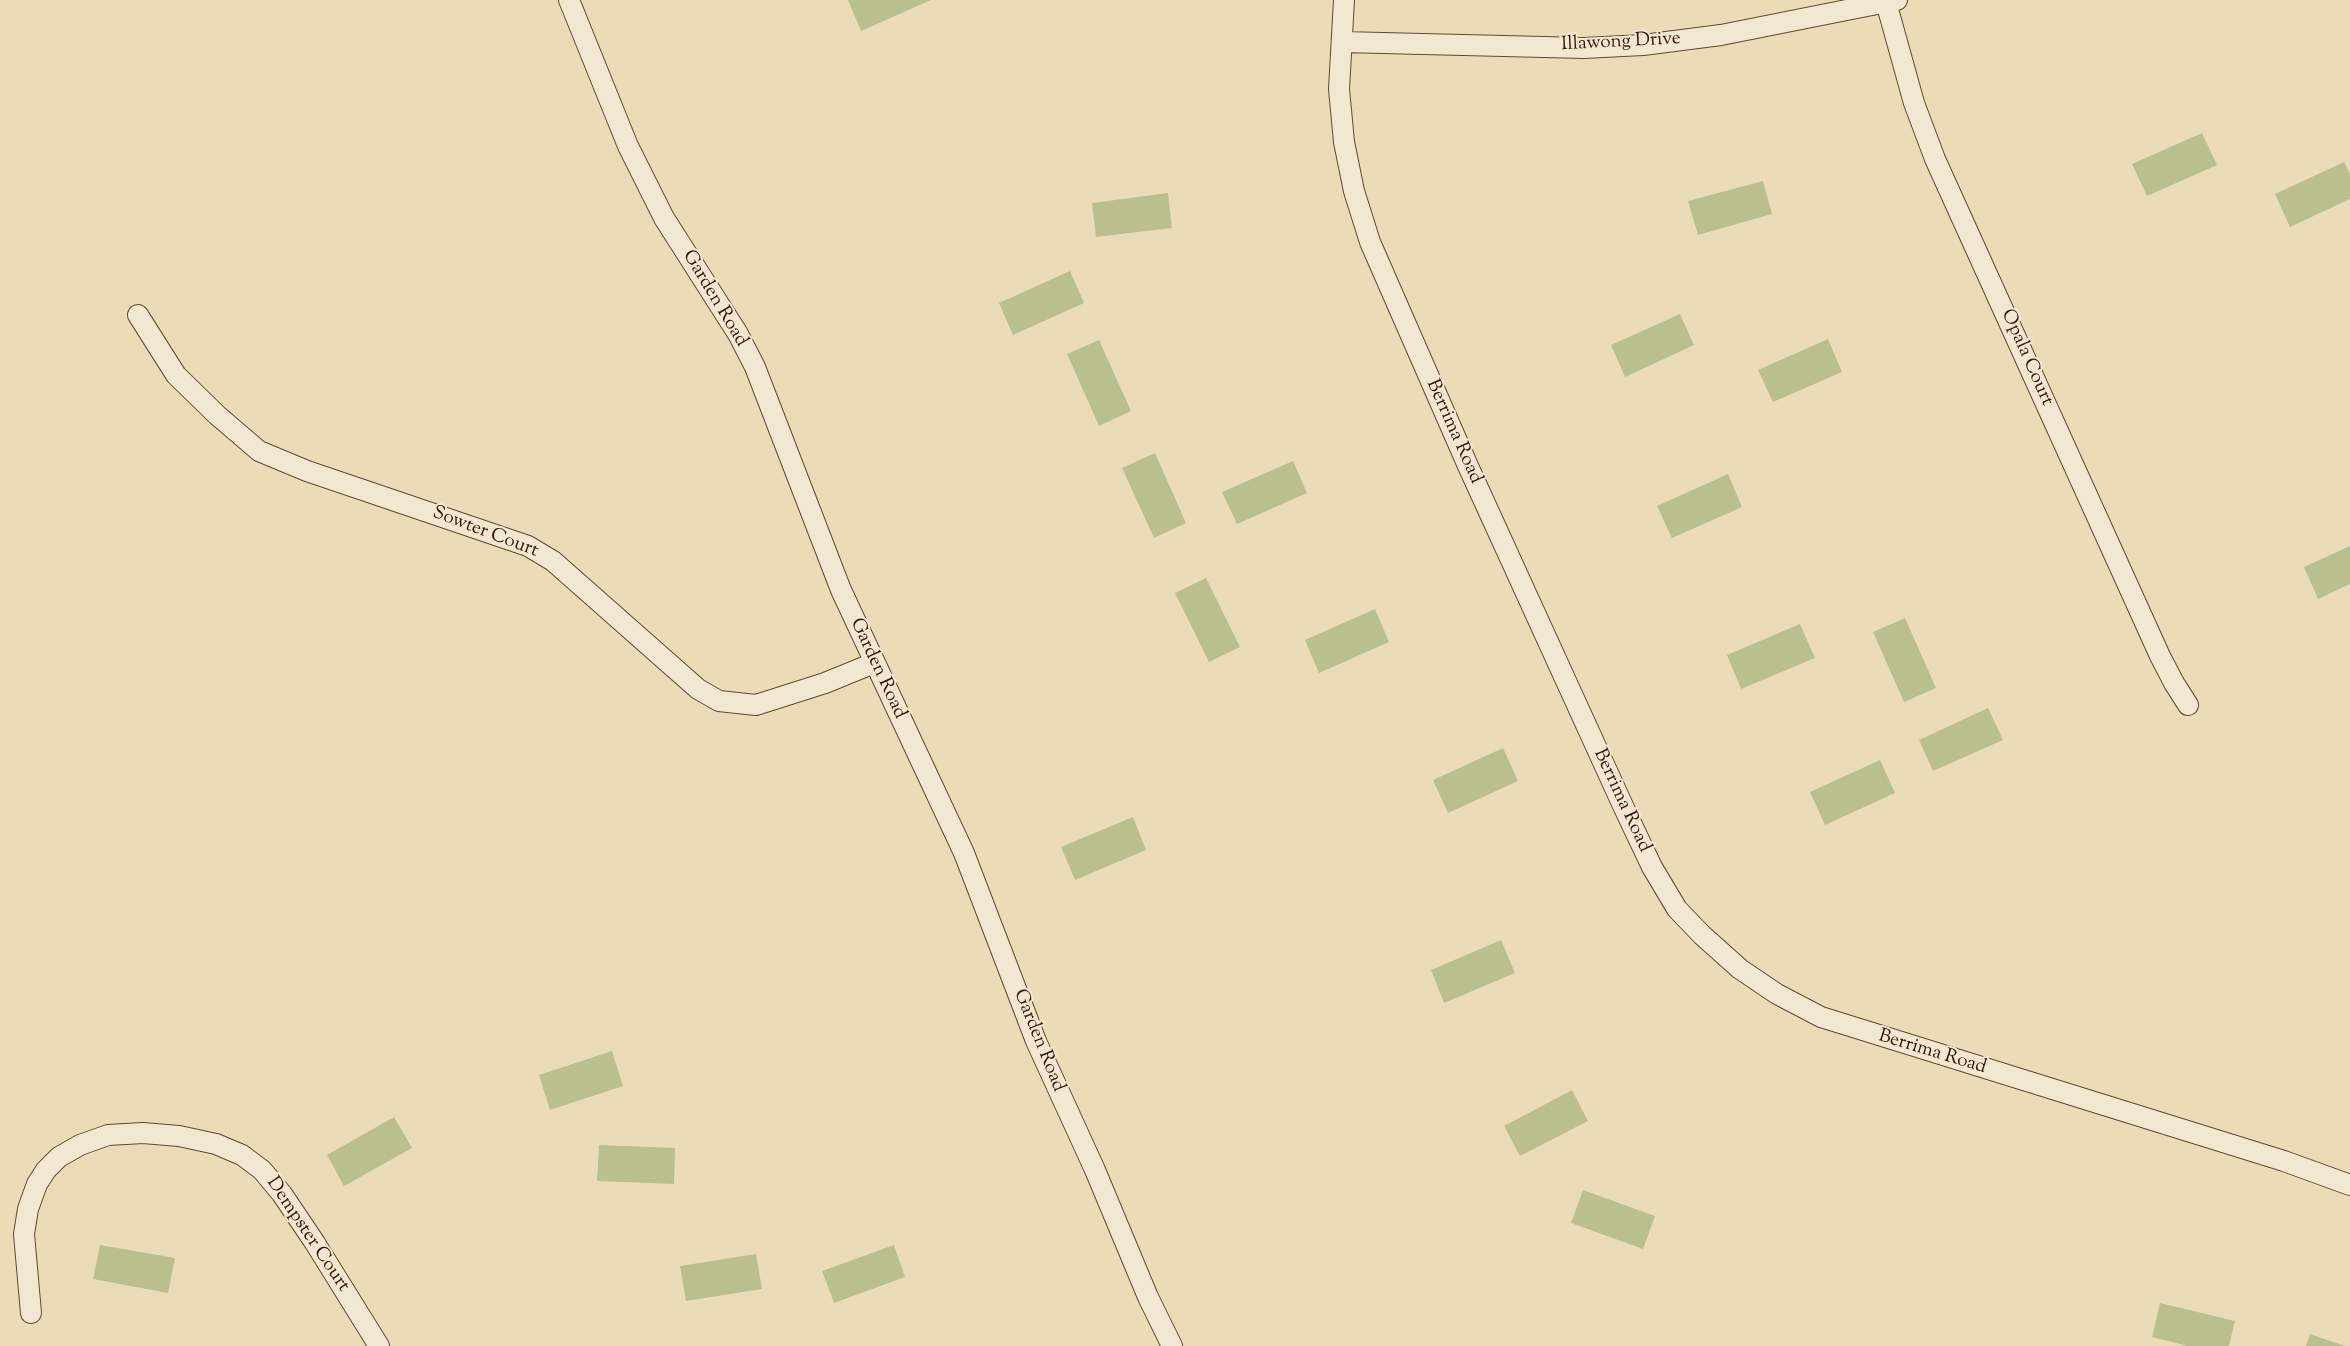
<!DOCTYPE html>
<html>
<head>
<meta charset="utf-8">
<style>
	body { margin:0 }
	canvas { display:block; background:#ebdcb8 }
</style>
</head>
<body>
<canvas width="2350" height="1346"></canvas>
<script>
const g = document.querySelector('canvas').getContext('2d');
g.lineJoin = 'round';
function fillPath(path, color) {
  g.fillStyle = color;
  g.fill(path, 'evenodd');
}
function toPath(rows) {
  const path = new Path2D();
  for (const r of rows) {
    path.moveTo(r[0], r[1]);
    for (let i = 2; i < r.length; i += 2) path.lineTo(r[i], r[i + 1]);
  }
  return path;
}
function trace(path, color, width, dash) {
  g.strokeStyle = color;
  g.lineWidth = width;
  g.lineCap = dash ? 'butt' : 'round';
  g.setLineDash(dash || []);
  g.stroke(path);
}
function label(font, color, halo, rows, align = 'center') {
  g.font = font + ' "Sorts Mill Goudy",serif';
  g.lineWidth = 4;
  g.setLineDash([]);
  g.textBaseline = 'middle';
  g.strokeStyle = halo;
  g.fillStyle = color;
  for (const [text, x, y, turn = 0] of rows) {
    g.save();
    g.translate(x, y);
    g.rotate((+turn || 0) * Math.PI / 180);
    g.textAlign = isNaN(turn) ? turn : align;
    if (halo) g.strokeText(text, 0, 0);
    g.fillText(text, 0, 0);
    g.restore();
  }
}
fillPath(toPath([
	[848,0,931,0,861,31],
	[2202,133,2217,165,2147,196,2132,164],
	[2344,162,2350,174,2350,199,2290,227,2275,194],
	[1763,181,1772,214,1698,235,1688,201],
	[1168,193,1172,228,1096,237,1092,203],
	[1070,271,1084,303,1013,335,999,303],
	[1680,314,1694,345,1625,377,1611,345],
	[1828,339,1842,372,1773,402,1758,370],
	[1099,340,1131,411,1099,426,1067,354],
	[1155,453,1186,523,1154,538,1122,468],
	[1293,461,1307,493,1237,524,1222,492],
	[1728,474,1742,507,1672,538,1657,506],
	[2350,546,2350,584,2318,599,2304,567],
	[1206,578,1240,647,1209,662,1175,593],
	[1375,609,1389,642,1319,673,1305,640],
	[1905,618,1936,688,1904,702,1873,632],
	[1800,624,1815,658,1741,689,1727,655],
	[1988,708,2003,740,1933,771,1919,740],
	[1503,748,1518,781,1448,813,1433,780],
	[1880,760,1895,793,1825,825,1810,792],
	[1133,817,1146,850,1075,880,1061,847],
	[1501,940,1515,973,1444,1003,1431,970],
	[612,1051,623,1086,550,1110,539,1075],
	[1572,1090,1588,1121,1520,1156,1504,1126],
	[394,1117,412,1148,344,1186,327,1155],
	[599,1145,675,1148,674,1184,597,1181],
	[1583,1190,1655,1216,1643,1249,1571,1223],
	[100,1245,175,1258,168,1293,93,1279],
	[894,1245,905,1277,834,1303,822,1271],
	[756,1254,762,1289,686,1301,680,1266],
	[2160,1303,2235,1321,2229,1346,2188,1346,2152,1337],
	[2310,1334,2345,1346,2306,1346]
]), '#b9c08e');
const street = toPath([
	[569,0,628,146,664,218,738,334,755,367,841,590,964,853,1036,1041,1095,1170,1148,1297,1172,1346],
	[1344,0,1339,89,1344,142,1354,191,1370,242,1468,466,1624,808,1652,867,1677,909,1702,935,1740,969,1777,994,1821,1017,2284,1161,2350,1185],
	[1886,2,1914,103,1935,159,2160,656,2174,683,2188,705],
	[1342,42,1584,48,1643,45,1721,35,1897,0],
	[138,315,176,375,217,415,259,451,307,471,528,546,553,561,698,689,719,701,756,705,825,683,874,663],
	[31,1313,24,1234,28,1209,37,1184,46,1170,59,1157,80,1145,108,1135,143,1133,179,1136,216,1144,242,1155,262,1170,282,1194,315,1243,379,1346]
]);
trace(street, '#604830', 22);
trace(street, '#f2e8d1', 20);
label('19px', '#321603', '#f2e8d1', [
	["Illawong Drive",1621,43,-3],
	["Garden Road",714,299,59],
	["Opala Court",2026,358,66],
	["Berrima Road",1453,432,66],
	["Sowter Court",485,533,21],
	["Garden Road",877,669,65],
	["Berrima Road",1621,801,65],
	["Garden Road",1038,1041,68],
	["Berrima Road",1932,1053,17],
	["Dempster Court",307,1235,56]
]);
</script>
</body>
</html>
